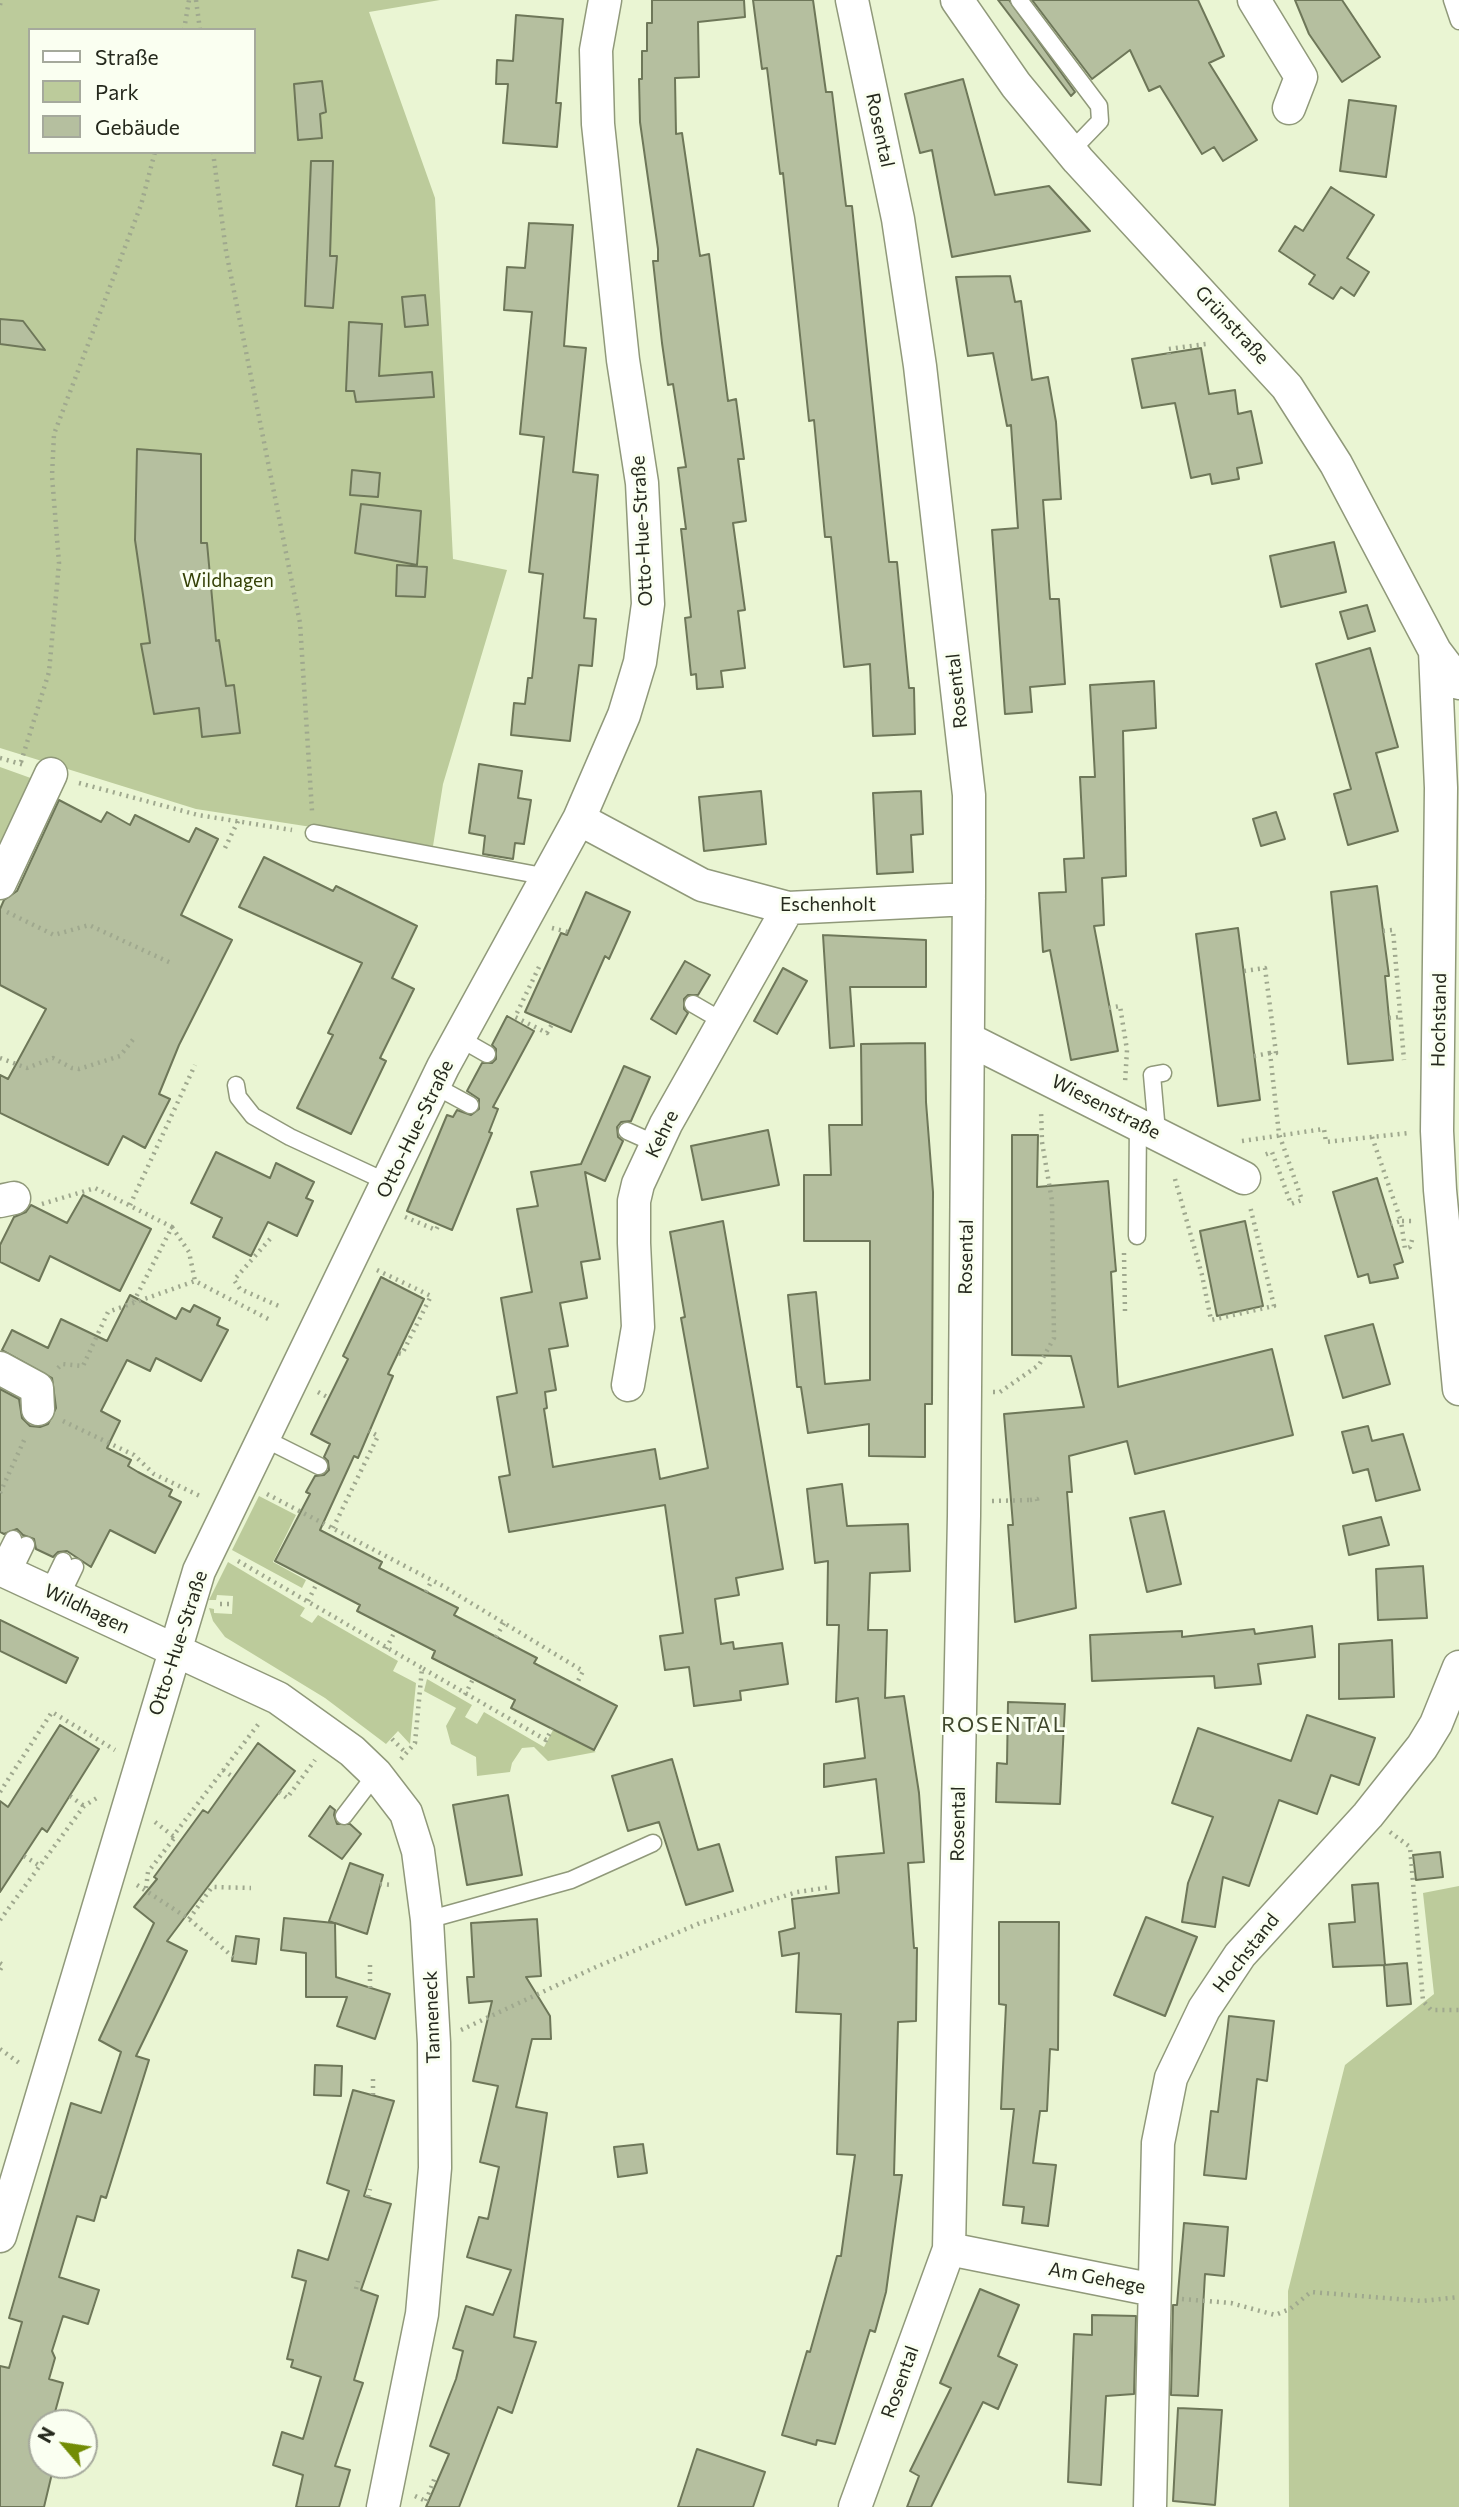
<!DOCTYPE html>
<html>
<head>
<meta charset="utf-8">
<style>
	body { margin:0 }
	#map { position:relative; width:1459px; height:2507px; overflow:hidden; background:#eaf5d3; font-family:Commissioner,sans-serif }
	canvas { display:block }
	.legend { position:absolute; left:28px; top:28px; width:228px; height:126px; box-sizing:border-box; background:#fafff1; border:2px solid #a5a99c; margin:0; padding:9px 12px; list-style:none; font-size:21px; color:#25291d }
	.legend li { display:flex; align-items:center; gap:14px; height:35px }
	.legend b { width:35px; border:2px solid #a5a99c }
	.north { position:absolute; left:28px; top:2409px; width:70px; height:70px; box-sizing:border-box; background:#fafff1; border:2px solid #a5a99c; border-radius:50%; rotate:299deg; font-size:19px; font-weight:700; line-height:28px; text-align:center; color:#25291d }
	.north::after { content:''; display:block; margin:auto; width:24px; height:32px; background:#728c04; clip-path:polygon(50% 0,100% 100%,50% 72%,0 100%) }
</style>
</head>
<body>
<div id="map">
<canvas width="1459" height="2507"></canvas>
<ul class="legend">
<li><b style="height:9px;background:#fff"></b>Straße</li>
<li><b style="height:19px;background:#bccb9b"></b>Park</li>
<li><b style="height:19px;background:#b5bf9f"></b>Gebäude</li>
</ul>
<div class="north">N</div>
</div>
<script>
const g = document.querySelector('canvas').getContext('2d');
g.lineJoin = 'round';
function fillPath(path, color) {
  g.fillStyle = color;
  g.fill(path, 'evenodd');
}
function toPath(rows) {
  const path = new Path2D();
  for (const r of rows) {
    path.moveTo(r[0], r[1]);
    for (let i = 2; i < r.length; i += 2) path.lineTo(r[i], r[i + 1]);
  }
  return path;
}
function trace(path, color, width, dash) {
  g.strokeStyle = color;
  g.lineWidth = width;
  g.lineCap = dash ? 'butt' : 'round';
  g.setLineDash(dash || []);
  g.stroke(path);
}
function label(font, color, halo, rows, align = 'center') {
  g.font = font + ' Commissioner,sans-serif';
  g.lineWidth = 6;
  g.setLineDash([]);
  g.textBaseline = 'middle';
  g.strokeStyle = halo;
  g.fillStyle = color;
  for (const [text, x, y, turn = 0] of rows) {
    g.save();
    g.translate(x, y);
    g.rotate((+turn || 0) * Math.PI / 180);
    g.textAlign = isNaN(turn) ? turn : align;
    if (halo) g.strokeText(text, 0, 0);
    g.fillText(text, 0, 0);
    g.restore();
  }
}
fillPath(toPath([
	[0,0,440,0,369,12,435,198,453,559,507,570,443,784,433,846,196,809,0,748],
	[30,30,254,30,254,152,30,152],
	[0,767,39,781,0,862],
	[259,1496,296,1515,273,1562,306,1580,302,1588,232,1550],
	[228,1562,305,1608,300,1616,312,1623,318,1615,398,1661,393,1671,416,1683,410,1744,398,1731,386,1744,325,1698,225,1637,213,1621,209,1608,214,1609,214,1613,232,1614,233,1596,217,1595,216,1600,209,1600],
	[427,1679,472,1705,465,1717,477,1724,484,1712,544,1747,553,1730,596,1752,548,1761,534,1747,522,1748,512,1763,510,1772,477,1776,476,1757,451,1744,446,1726,456,1708,424,1691],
	[1459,1886,1459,2507,1289,2507,1288,2291,1345,2065,1434,1994,1423,1893]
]), '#bccb9b');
const building = toPath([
	[652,0,744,0,745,17,698,22,699,77,675,78,676,134,682,133,700,256,709,254,728,401,736,399,744,459,738,459,746,521,733,523,745,610,738,611,745,668,721,671,723,687,697,689,696,674,691,675,685,618,691,617,681,529,686,529,678,468,686,467,673,384,668,385,662,343,653,261,658,261,658,249,640,122,639,79,642,79,642,51,647,51,647,23,652,23,652,0],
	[753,0,813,0,826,92,832,92,846,206,852,206,889,562,897,562,909,688,914,688,915,734,873,736,870,664,844,667,831,537,825,537,814,420,809,421,783,173,780,174,767,68,762,69,753,0],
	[998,0,1009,0,1075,92,1071,96,998,0],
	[1032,0,1198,0,1224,56,1209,63,1257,140,1223,161,1214,147,1202,154,1160,86,1149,91,1130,50,1092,79,1032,0],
	[1295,0,1342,0,1380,57,1342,82,1309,34,1295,0],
	[516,15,563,19,556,103,561,103,557,147,503,143,508,84,496,84,497,60,513,61,516,15],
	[963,79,995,195,1049,186,1090,231,952,257,932,150,920,153,905,94,963,79],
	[322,81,326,112,320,114,322,138,298,140,294,84,322,81],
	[1349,100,1396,106,1386,177,1340,171,1349,100],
	[311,161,333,161,330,256,337,256,333,308,305,306,311,161],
	[1331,187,1374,215,1347,258,1369,272,1354,296,1341,287,1333,299,1309,284,1315,275,1279,251,1295,226,1303,231,1331,187],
	[529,223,573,225,564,346,586,348,573,472,598,475,584,618,596,619,592,666,579,665,570,741,511,735,514,703,525,704,528,678,532,678,543,574,529,572,544,437,520,434,532,312,504,310,507,267,525,268,529,223],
	[1010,276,1015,302,1021,301,1032,380,1048,377,1056,422,1061,499,1043,500,1050,599,1059,599,1065,684,1030,687,1032,712,1005,714,992,530,1018,528,1011,425,1007,426,993,353,968,356,956,277,1010,276],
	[425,295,428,325,405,327,402,297,425,295],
	[0,319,23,321,45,350,0,344,0,319],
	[349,322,382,324,379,376,432,372,434,397,356,402,354,391,346,391,349,322],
	[1201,348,1209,394,1235,390,1238,414,1251,411,1262,463,1237,468,1239,479,1212,484,1210,474,1191,478,1175,403,1142,408,1132,359,1201,348],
	[137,449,201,454,201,543,207,543,216,641,219,640,226,686,234,685,240,733,202,737,199,708,154,714,141,644,150,643,135,540,137,449],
	[352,470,380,473,378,497,350,495,352,470],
	[361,504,421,511,417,565,355,553,361,504],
	[1334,542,1346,592,1281,607,1270,556,1334,542],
	[397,565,427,567,425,597,396,596,397,565],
	[1367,605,1375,631,1348,639,1340,612,1367,605],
	[1370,648,1398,747,1376,753,1398,831,1348,845,1334,794,1351,789,1316,664,1370,648],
	[1154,681,1156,728,1123,731,1126,876,1102,878,1104,925,1094,926,1118,1051,1071,1060,1050,950,1043,952,1039,893,1066,892,1064,859,1084,858,1080,777,1095,777,1090,685,1154,681],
	[479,764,522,771,518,798,531,800,524,844,515,843,513,859,483,854,485,836,469,833,479,764],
	[761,791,766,844,704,851,699,797,761,791],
	[921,791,923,834,911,835,913,872,877,874,873,793,921,791],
	[59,800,101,822,107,812,130,825,135,815,189,842,196,828,218,839,181,915,232,940,179,1045,159,1094,170,1099,145,1148,123,1136,108,1165,0,1113,0,1075,8,1079,46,1009,0,985,0,909,4,900,17,891,59,800],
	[1276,812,1285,839,1261,846,1253,819,1276,812],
	[264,857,333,891,336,886,417,926,392,978,414,989,380,1058,386,1061,351,1134,297,1108,333,1035,328,1033,362,963,239,907,264,857],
	[1377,886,1389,976,1385,976,1393,1060,1348,1064,1331,892,1377,886],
	[586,892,630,912,609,959,605,956,571,1032,525,1012,561,933,567,935,586,892],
	[1238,928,1260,1100,1218,1106,1196,934,1238,928],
	[823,935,926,940,926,987,850,987,854,1046,830,1048,823,935],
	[685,961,710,975,698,995,688,995,684,999,684,1009,688,1013,676,1034,651,1019,685,961],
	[783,968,807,981,777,1034,754,1021,783,968],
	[507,1016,534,1031,493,1107,498,1109,489,1132,492,1133,452,1230,407,1211,447,1115,453,1117,457,1110,471,1115,479,1109,479,1099,467,1091,482,1063,492,1063,496,1059,496,1049,492,1045,507,1016],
	[925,1043,926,1102,933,1192,932,1404,925,1404,925,1457,869,1456,869,1424,808,1433,801,1387,797,1387,788,1295,816,1292,825,1384,870,1380,870,1241,804,1241,804,1175,831,1175,829,1125,862,1125,861,1044,925,1043],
	[624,1066,650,1077,631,1121,621,1122,617,1127,618,1137,623,1141,605,1181,585,1172,600,1259,581,1262,587,1298,560,1303,568,1346,549,1349,556,1390,545,1392,547,1408,544,1409,553,1467,655,1449,660,1479,708,1468,681,1318,685,1317,670,1232,723,1221,783,1569,736,1578,739,1595,715,1599,721,1644,733,1642,734,1649,782,1643,788,1684,740,1691,741,1700,694,1706,689,1667,665,1670,660,1636,683,1633,665,1505,509,1532,499,1477,510,1475,497,1397,517,1393,501,1298,532,1292,517,1209,538,1206,531,1172,581,1164,624,1066],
	[768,1130,779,1185,702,1200,691,1146,768,1130],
	[1012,1135,1038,1135,1037,1187,1108,1181,1116,1271,1111,1272,1118,1387,1272,1349,1293,1435,1135,1474,1127,1441,1069,1456,1072,1492,1067,1492,1076,1608,1015,1622,1008,1525,1013,1525,1004,1414,1084,1407,1071,1356,1012,1355,1012,1135],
	[216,1152,270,1178,276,1163,314,1182,306,1198,313,1201,297,1236,268,1222,251,1256,213,1237,222,1218,191,1203,216,1152],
	[1377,1178,1403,1262,1394,1265,1398,1278,1370,1283,1368,1274,1358,1277,1333,1192,1377,1178],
	[83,1195,151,1229,120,1291,50,1256,39,1281,0,1262,0,1245,14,1217,26,1212,31,1205,67,1223,83,1195],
	[1245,1221,1263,1306,1217,1316,1200,1231,1245,1221],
	[381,1277,424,1299,388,1374,393,1376,358,1458,354,1456,320,1530,382,1562,379,1568,458,1608,454,1615,537,1658,534,1663,617,1706,594,1750,511,1708,515,1700,432,1658,435,1651,357,1611,360,1605,275,1561,310,1494,306,1492,315,1476,324,1475,329,1470,328,1461,324,1457,330,1444,311,1434,348,1359,343,1356,381,1277],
	[130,1295,176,1319,182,1308,190,1312,194,1305,220,1318,217,1325,228,1330,201,1381,156,1358,150,1371,127,1360,101,1411,120,1421,107,1448,131,1460,128,1466,138,1472,172,1490,169,1496,181,1502,155,1553,110,1530,91,1567,67,1551,58,1552,53,1557,36,1549,34,1539,23,1535,17,1529,4,1534,0,1532,0,1389,19,1399,22,1418,30,1426,40,1427,48,1424,56,1408,52,1378,2,1350,12,1330,48,1348,61,1319,107,1341,130,1295],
	[1373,1324,1390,1384,1343,1398,1325,1336,1373,1324],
	[1368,1426,1372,1441,1403,1434,1420,1490,1376,1501,1368,1469,1353,1473,1342,1432,1368,1426],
	[842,1484,847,1526,908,1524,910,1571,870,1573,868,1630,887,1630,885,1698,904,1696,919,1793,924,1862,908,1863,914,1948,917,1948,916,2021,898,2022,894,2175,902,2175,886,2292,875,2332,870,2330,835,2444,817,2440,816,2445,782,2435,807,2351,810,2352,837,2256,841,2256,855,2155,837,2154,841,2014,796,2012,799,1953,782,1956,779,1932,795,1928,792,1899,839,1893,836,1857,884,1853,876,1779,824,1787,824,1764,865,1758,858,1698,836,1702,839,1625,827,1625,828,1561,815,1563,807,1489,842,1484],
	[1164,1511,1181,1584,1147,1592,1130,1518,1164,1511],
	[1381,1517,1389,1545,1349,1555,1343,1526,1381,1517],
	[1423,1566,1427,1618,1378,1620,1376,1569,1423,1566],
	[0,1620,78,1658,66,1683,0,1651,0,1620],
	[1312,1626,1315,1657,1258,1664,1261,1684,1215,1688,1214,1676,1092,1681,1090,1635,1182,1631,1182,1637,1254,1629,1255,1634,1312,1626],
	[1392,1640,1394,1697,1339,1699,1339,1644,1392,1640],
	[1008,1702,1065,1704,1060,1804,996,1802,997,1763,1007,1764,1008,1702],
	[1307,1715,1375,1738,1359,1785,1331,1775,1317,1814,1279,1800,1249,1886,1223,1877,1215,1927,1182,1922,1188,1883,1213,1817,1172,1803,1198,1728,1291,1761,1307,1715],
	[60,1725,99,1749,47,1832,42,1828,0,1892,0,1801,8,1807,60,1725],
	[258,1743,295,1771,167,1941,187,1951,136,2056,149,2060,106,2198,101,2196,94,2221,77,2216,59,2277,99,2290,88,2324,63,2316,52,2351,55,2358,49,2379,63,2383,52,2423,42,2423,41,2465,54,2465,44,2507,0,2507,0,2366,9,2368,22,2322,9,2318,71,2103,101,2113,121,2052,99,2040,154,1923,134,1907,157,1879,154,1877,203,1810,208,1813,258,1743],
	[672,1759,698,1850,719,1844,733,1891,686,1905,659,1822,628,1831,612,1776,672,1759],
	[508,1795,522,1875,467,1885,453,1805,508,1795],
	[330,1806,335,1810,334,1815,337,1824,350,1824,361,1834,342,1859,309,1836,330,1806],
	[1440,1852,1443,1877,1416,1880,1413,1855,1440,1852],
	[350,1863,383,1875,367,1934,335,1923,336,1977,390,1994,375,2039,337,2026,347,1997,306,1997,306,1953,281,1950,284,1918,334,1923,329,1921,350,1863],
	[1378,1883,1385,1965,1333,1967,1329,1924,1355,1922,1352,1885,1378,1883],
	[1146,1917,1197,1937,1165,2016,1114,1995,1146,1917],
	[537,1919,541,1976,526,1977,550,2016,551,2039,532,2039,516,2107,547,2113,514,2337,536,2342,512,2413,498,2407,459,2507,426,2507,449,2454,430,2446,456,2379,463,2351,453,2348,466,2306,493,2315,511,2270,467,2257,479,2217,488,2219,499,2167,480,2162,498,2086,473,2081,492,2001,469,2003,467,1977,474,1977,471,1923,537,1919],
	[999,1922,1059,1922,1058,2050,1050,2049,1047,2111,1040,2111,1033,2163,1056,2165,1048,2226,1022,2223,1024,2207,1003,2205,1014,2109,1001,2109,1006,2005,999,2004,999,1922],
	[236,1936,259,1939,256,1964,232,1961,236,1936],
	[1407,1963,1411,2004,1387,2006,1384,1965,1407,1963],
	[1229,2016,1274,2021,1267,2081,1257,2079,1246,2179,1204,2175,1211,2111,1218,2112,1229,2016],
	[315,2065,342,2066,341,2096,314,2095,315,2065],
	[353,2090,394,2101,364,2196,391,2204,361,2290,378,2296,354,2380,363,2383,335,2466,350,2470,339,2507,296,2507,303,2475,273,2465,282,2432,303,2439,321,2377,291,2367,293,2360,287,2359,306,2281,292,2277,298,2250,328,2260,349,2191,327,2183,353,2090],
	[643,2144,647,2173,618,2177,614,2147,643,2144],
	[1184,2223,1228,2227,1224,2276,1205,2274,1198,2396,1171,2395,1173,2305,1177,2305,1184,2223],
	[980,2289,1019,2305,998,2356,1017,2365,998,2409,983,2402,931,2507,907,2507,919,2476,910,2471,951,2388,940,2383,980,2289],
	[1092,2315,1136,2316,1134,2394,1106,2396,1101,2485,1068,2482,1074,2334,1092,2335,1092,2315],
	[1178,2408,1222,2410,1215,2505,1173,2501,1178,2408],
	[697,2449,765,2472,753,2507,678,2507,697,2449]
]);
fillPath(building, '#b5bf9f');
trace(building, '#6e7759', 2);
const lane = toPath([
	[1019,0,1099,106,1100,121,1071,151],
	[1452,0,1459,21],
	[314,833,548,877],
	[693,1004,724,1022],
	[459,1038,487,1054],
	[236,1085,238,1097,253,1116,290,1137,389,1183],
	[435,1086,470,1105],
	[627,1131,656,1144],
	[1157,1132,1152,1075,1163,1073],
	[1137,1236,1138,1122],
	[265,1439,319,1466],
	[0,1565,13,1539],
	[12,1574,26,1545],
	[49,1590,63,1561],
	[61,1596,75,1567],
	[344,1816,376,1774],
	[427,1920,571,1880,653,1843]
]);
const street = toPath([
	[852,0,898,219,920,366,969,795,969,891,964,1516,949,2249,855,2507],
	[957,0,1016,85,1078,160,1287,387,1336,464,1435,651,1459,683],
	[1254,0,1301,77,1289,108],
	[1435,651,1441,788,1437,1131,1440,1190,1459,1389],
	[579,819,702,885,788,908,969,899],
	[0,883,51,774],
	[968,1039,1244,1178],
	[0,1201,14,1198],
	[0,1368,37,1388,38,1409],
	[628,1385,638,1327,634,1243,634,1201,638,1184,666,1124,788,908],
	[0,1569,278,1698,352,1751,376,1774,406,1813,418,1851,427,1920,434,2043,435,2168,422,2314,383,2507],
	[0,2236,199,1571,443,1067,579,819,624,715,640,662,648,604,642,483,623,360,598,124,596,50,605,0],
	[949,2249,1154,2290],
	[1150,2507,1158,2143,1171,2078,1204,2009,1240,1955,1368,1815,1422,1747,1436,1724,1459,1667]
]);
trace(lane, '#90997a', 19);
trace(street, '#90997a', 35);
trace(toPath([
	[196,0,200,30],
	[0,5,1,0],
	[184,30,189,0],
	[213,152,226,251,300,623,312,811],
	[1169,355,1168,349,1206,344],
	[0,758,24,765],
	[21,762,49,672,59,563,52,476,54,434,141,205,155,152],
	[79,783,198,815,292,830],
	[225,848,238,821],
	[7,912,54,935,89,925,171,963],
	[552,928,568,932],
	[1383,931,1393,930,1404,1060],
	[539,967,515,1017,547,1033,552,1024],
	[1244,971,1265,968,1276,1053,1270,1053,1279,1134,1302,1200,1291,1204,1272,1152,1264,1155],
	[1109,1008,1120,1006,1127,1050,1125,1083],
	[1389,1018,1400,1017],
	[1254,1056,1270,1053],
	[0,1058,27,1068,53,1058,72,1068,79,1069,120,1056,135,1037],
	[1372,1137,1401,1221,1391,1224],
	[1242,1141,1324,1129,1326,1142,1409,1133],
	[1175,1179,1202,1275,1211,1320,1274,1306,1250,1206],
	[42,1204,95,1188,172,1227,134,1301],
	[130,1205,195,1065],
	[405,1217,436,1230,439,1224],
	[172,1227,189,1252,195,1281],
	[270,1239,234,1280,240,1289,281,1307],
	[1412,1240,1410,1247,1405,1249,1401,1221,1414,1221],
	[1124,1253,1125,1312],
	[377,1270,431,1296,402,1354,398,1353],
	[58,1368,62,1364,83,1366,108,1312,195,1281,272,1321],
	[318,1392,329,1398],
	[993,1392,1000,1392,1039,1365,1054,1338,1052,1201,1042,1142,1041,1110],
	[63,1421,134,1455,154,1474,202,1497],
	[0,1493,26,1436],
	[267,1494,443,1586,583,1671,576,1685],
	[1030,1500,1037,1499,1038,1505],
	[992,1501,1030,1500,1030,1496],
	[333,1528,378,1436,369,1431],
	[238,1561,422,1668],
	[426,1592,432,1580],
	[308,1601,317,1583],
	[220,1604,231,1604],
	[496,1637,504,1623],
	[386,1649,395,1631],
	[465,1695,473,1679],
	[392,1739,406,1753],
	[401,1759,415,1743,422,1668,546,1740,552,1729],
	[223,1770,233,1777],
	[0,1792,52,1712,115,1750],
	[279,1792,287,1798,315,1760],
	[70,1796,84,1806],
	[155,1822,173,1836,260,1722],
	[1390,1832,1410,1847,1423,2001,1431,2010,1459,2010],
	[24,1856,40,1866],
	[380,1884,392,1885],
	[137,1885,189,1919,233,1957],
	[146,1888,148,1872,175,1837],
	[189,1919,212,1887,251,1888],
	[0,1920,84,1806,100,1796],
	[0,1963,3,1965,0,1970],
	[370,1965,370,1988],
	[461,2030,596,1967,700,1923,797,1892,831,1887],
	[0,2049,22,2065],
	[373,2095,373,2074],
	[368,2197,370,2189],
	[356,2289,358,2281],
	[1182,2299,1231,2303,1275,2315,1290,2309,1311,2292,1422,2301,1459,2297],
	[415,2496,428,2502],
	[426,2501,435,2477]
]), '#9fa88e', 4.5, [2, 5]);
trace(lane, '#fff', 16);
trace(street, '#fff', 32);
label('19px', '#25291d', '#fafff1', [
	["Rosental",880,130,78],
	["Grünstraße",1232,325,47],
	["Otto-Hue-Straße",642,531,-93],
	["Rosental",957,691,-96],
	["Eschenholt",828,905],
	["Hochstand",1439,1020,-89],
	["Wiesenstraße",1106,1107,27],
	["Otto-Hue-Straße",415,1129,-64],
	["Kehre",662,1134,-64],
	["Rosental",966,1257,-89],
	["Wildhagen",87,1609,25],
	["Otto-Hue-Straße",178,1643,-72],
	["Rosental",958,1824,-89],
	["Hochstand",1246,1953,-52],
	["Tanneneck",432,2017,-92],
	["Am Gehege",1097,2278,11],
	["Rosental",900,2382,-70]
]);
label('19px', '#344106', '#fafff1', [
	["Wildhagen",228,581]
]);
g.letterSpacing = '2px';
label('21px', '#40482d', '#fafff1', [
	["ROSENTAL",1004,1725]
]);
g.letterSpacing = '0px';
</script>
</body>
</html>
